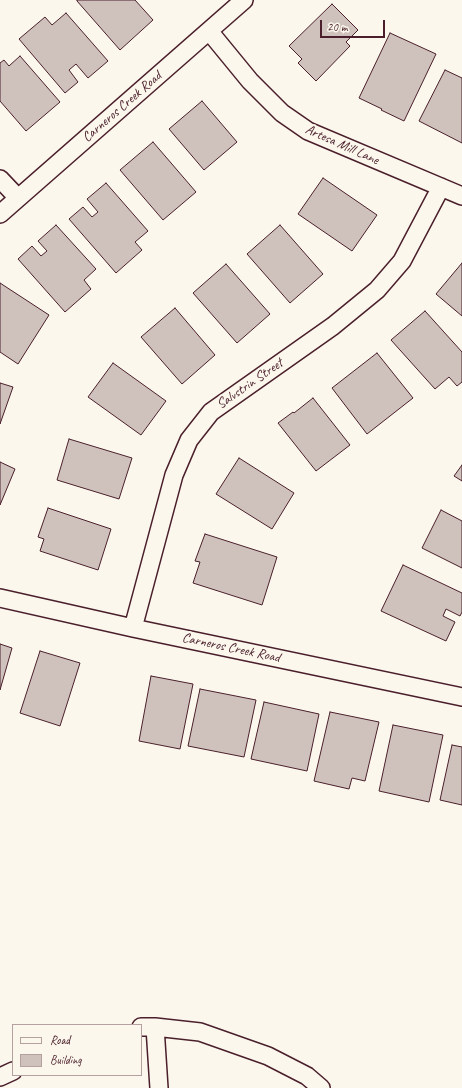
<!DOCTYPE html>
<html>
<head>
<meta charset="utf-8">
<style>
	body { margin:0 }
	#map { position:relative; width:462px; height:1088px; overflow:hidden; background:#fbf7ec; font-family:Caveat,sans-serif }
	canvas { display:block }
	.legend { position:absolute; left:12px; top:1024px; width:130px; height:52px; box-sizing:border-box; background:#fbf7ec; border:1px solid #b4a19f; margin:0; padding:5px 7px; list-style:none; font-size:12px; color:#4a1f2b }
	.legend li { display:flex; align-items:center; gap:8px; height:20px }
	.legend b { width:20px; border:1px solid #b4a19f }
	.scale { position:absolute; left:320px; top:20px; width:65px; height:18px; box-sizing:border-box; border:2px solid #4a1f2b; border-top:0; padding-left:5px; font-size:12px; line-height:14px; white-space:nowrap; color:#4a1f2b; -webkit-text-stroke:3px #fbf7ec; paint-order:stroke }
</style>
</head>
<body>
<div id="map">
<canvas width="462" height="1088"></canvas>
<ul class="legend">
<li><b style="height:5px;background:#fbf7ec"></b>Road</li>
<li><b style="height:11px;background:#cfc2bc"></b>Building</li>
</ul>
<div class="scale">20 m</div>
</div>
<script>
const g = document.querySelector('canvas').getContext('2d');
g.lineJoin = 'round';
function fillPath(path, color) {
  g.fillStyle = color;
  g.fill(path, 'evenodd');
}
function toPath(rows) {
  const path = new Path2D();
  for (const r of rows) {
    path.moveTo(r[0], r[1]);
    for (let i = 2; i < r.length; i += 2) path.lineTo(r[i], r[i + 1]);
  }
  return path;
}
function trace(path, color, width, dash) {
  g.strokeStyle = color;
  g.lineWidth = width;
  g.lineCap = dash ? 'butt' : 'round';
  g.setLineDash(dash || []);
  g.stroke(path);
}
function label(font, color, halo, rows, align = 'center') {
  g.font = font + ' Caveat,sans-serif';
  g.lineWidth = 4;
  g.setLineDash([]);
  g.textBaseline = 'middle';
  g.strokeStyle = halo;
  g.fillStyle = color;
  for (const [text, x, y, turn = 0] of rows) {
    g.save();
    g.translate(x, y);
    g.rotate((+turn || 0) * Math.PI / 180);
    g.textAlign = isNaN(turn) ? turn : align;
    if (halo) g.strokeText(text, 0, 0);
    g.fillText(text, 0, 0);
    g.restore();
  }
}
const building = toPath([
	[77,0,135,0,153,20,120,50,77,1,77,0],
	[332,4,358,30,346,42,350,46,316,81,298,63,302,59,289,46,332,4],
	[66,13,108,61,88,78,76,64,69,70,78,82,65,93,19,39,45,17,52,25,66,13],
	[390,33,436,54,404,121,381,110,382,109,359,98,390,33],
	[20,56,60,102,26,131,0,101,0,63,4,60,9,66,20,56],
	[445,70,462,78,462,143,419,121,445,70],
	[202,101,237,142,204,170,169,129,202,101],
	[153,142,196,192,163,220,120,170,153,142],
	[323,178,377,215,352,251,298,214,323,178],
	[106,183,148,231,135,242,142,250,116,273,69,219,83,207,92,217,98,212,87,199,106,183],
	[56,225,96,269,84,280,91,289,65,312,18,259,32,246,41,256,47,251,38,241,56,225],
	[280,225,323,274,290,303,247,254,280,225],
	[462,263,462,316,436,294,462,263],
	[226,264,270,314,237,343,193,293,226,264],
	[0,283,49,315,18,364,0,352,0,283],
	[175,308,215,355,182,384,141,337,175,308],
	[425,311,462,352,462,382,457,386,449,377,435,389,391,340,425,311],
	[377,353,413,398,367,434,332,388,377,353],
	[113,363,166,401,141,435,88,397,113,363],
	[0,383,13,387,0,424,0,383],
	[313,398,350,445,316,471,278,423,293,412,294,413,313,398],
	[69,439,132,458,119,499,57,480,69,439],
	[239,458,294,493,272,529,216,494,239,458],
	[0,462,15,469,0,505,0,462],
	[462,465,462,481,454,476,462,465],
	[48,508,111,529,98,570,40,551,44,539,38,537,48,508],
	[441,510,462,521,462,568,422,548,441,510],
	[205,534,277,557,262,605,193,583,200,562,195,561,205,534],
	[403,565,462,593,462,612,460,616,446,609,443,616,455,622,446,641,381,611,403,565],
	[0,644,12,648,0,690,0,644],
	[40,651,80,663,60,726,20,713,40,651],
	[151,676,193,684,180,749,139,741,151,676],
	[200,689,256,700,244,757,188,746,200,689],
	[264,702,319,714,307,771,251,759,264,702],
	[330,712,379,722,365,781,352,778,349,789,314,781,330,712],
	[393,725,443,735,429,802,379,791,393,725],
	[452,745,462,747,462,805,440,800,452,745]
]);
fillPath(building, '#cfc2bc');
trace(building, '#4a1f2b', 1);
const street = toPath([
	[209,31,250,81,282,113,308,131,462,196],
	[0,179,18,198],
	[0,214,244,0],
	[0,598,133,628,462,697],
	[133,628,174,475,189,440,211,412,333,326,377,290,402,261,441,187],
	[141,1027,155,1027,200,1032,268,1056,307,1076,321,1088],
	[155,1027,159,1088],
	[0,1077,13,1071]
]);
trace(street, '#4a1f2b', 20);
trace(street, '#fbf7ec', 17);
label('14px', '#4a1f2b', '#fbf7ec', [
	["Carneros Creek Road",122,107,-41],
	["Artesa Mill Lane",342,145,24],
	["Salvstrin Street",250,384,-35],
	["Carneros Creek Road",231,648,12]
]);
</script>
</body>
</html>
